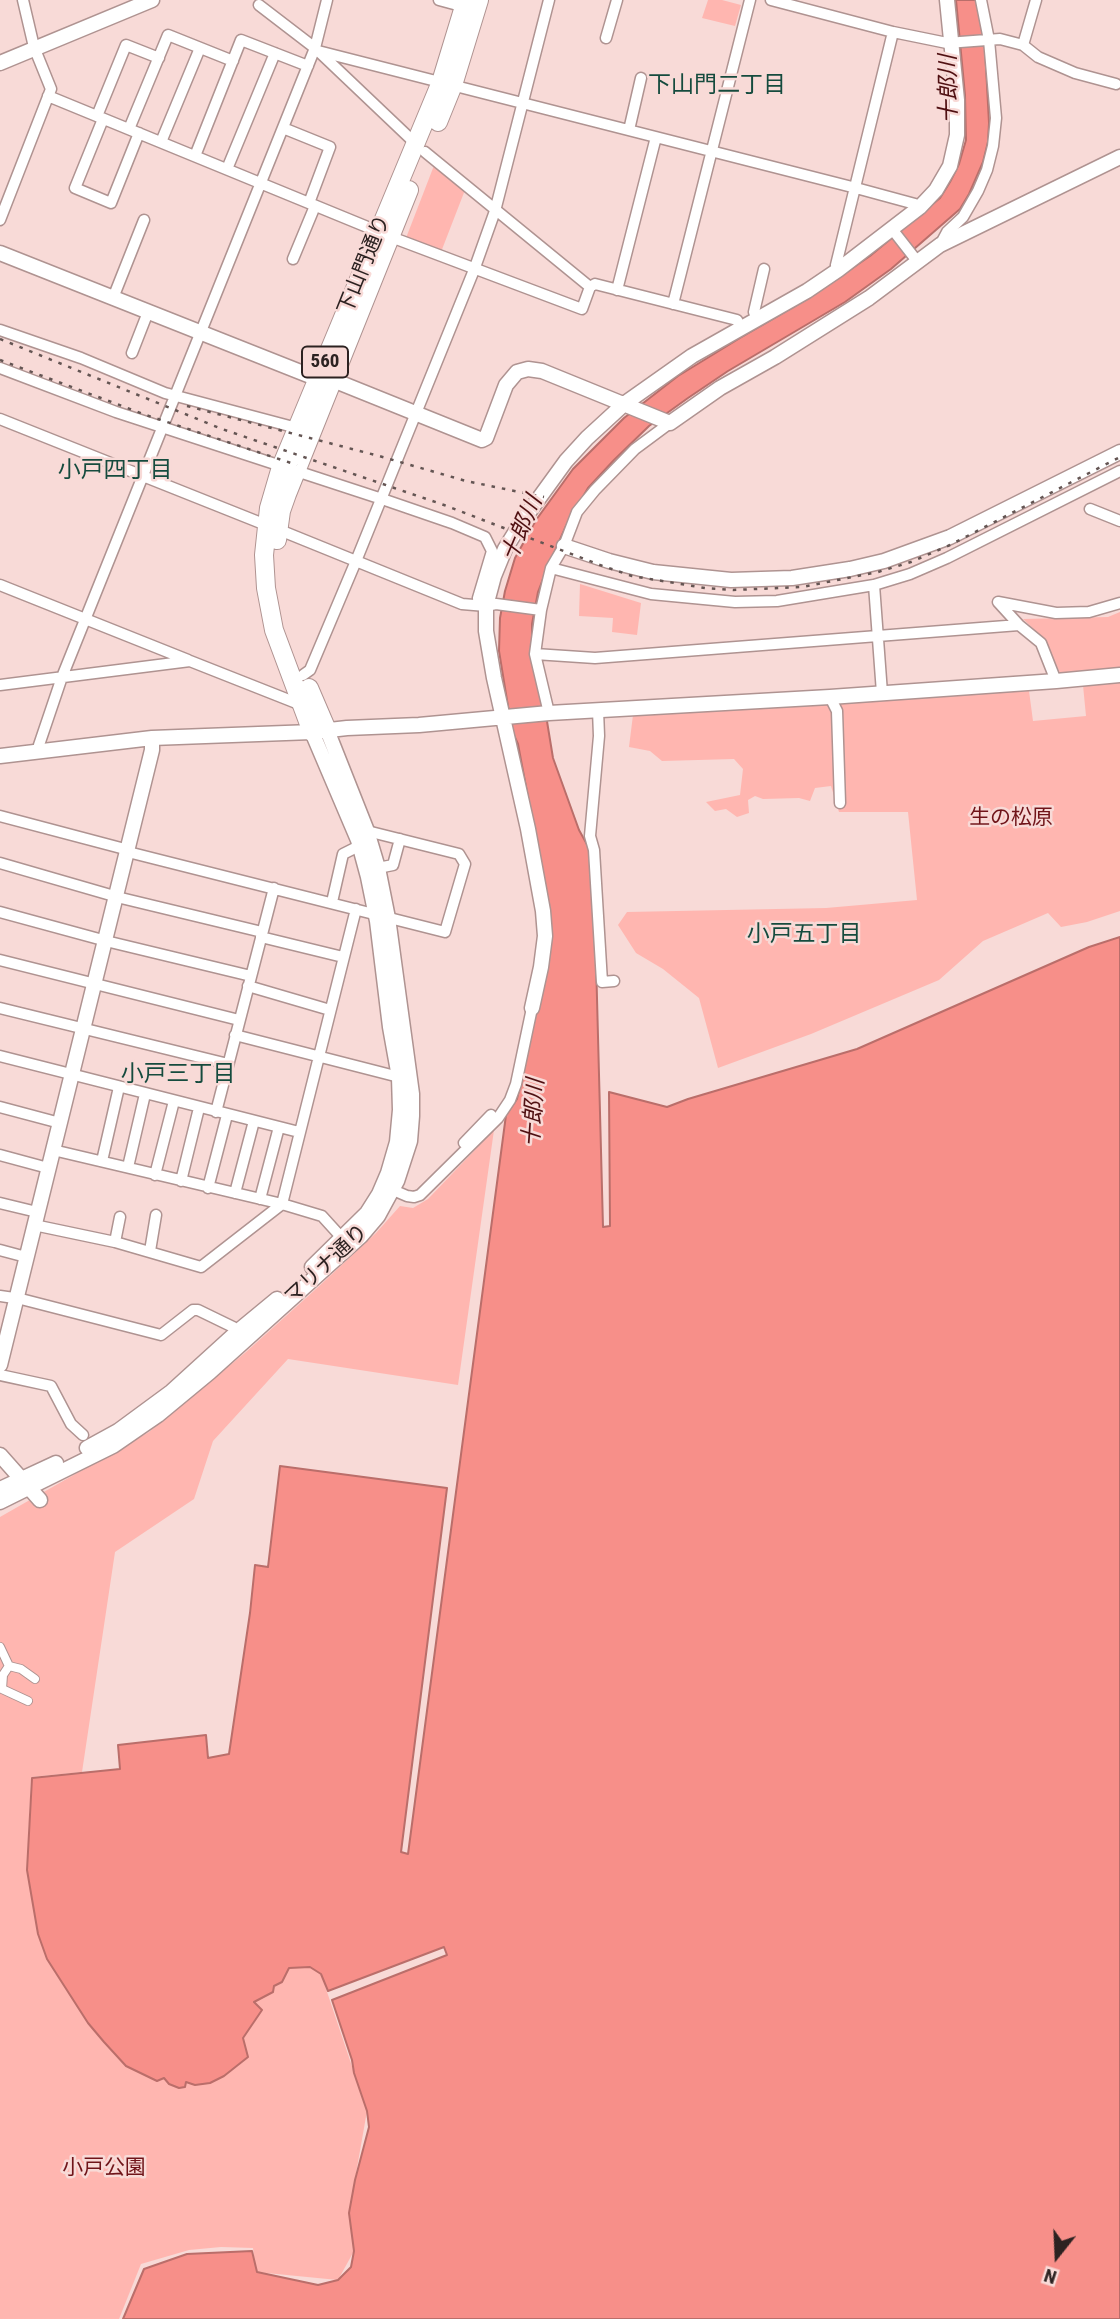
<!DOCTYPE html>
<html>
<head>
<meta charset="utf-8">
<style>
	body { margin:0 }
	#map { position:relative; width:1120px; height:2319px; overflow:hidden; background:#f8dad7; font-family:"Roboto Condensed",sans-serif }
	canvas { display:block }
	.north { position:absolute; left:1022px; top:2221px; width:70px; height:70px; -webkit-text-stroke:5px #f8dad7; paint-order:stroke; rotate:198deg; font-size:19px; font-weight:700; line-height:28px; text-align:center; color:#2c2221 }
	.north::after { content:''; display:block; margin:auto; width:24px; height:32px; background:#2c2221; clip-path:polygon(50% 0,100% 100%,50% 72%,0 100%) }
</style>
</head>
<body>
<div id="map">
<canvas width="1120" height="2319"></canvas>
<div class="north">N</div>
</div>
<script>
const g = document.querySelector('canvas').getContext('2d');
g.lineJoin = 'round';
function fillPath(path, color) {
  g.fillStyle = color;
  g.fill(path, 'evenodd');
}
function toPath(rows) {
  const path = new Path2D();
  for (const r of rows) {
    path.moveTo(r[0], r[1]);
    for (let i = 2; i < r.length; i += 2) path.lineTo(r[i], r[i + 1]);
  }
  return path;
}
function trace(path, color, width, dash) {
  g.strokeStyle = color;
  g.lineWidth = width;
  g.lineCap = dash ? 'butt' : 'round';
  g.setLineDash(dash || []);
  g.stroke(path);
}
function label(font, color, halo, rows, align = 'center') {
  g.font = font + ' "Roboto Condensed","Noto Sans JP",sans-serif';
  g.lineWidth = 5;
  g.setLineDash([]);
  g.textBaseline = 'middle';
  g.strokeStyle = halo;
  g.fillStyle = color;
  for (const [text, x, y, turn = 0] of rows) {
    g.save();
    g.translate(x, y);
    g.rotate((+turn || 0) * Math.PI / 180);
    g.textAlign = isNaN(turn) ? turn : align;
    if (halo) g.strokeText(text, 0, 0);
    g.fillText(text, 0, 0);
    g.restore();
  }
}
fillPath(toPath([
	[708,0,722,0,741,5,735,26,702,18],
	[435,163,465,190,441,252,406,238],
	[580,584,641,603,637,635,612,632,613,618,579,616],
	[1120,612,1120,911,1087,922,1061,927,1048,913,983,941,939,980,811,1034,718,1068,699,998,663,969,636,953,618,925,627,912,826,908,917,900,908,812,839,812,831,786,815,788,810,801,799,798,763,799,755,796,748,800,749,813,737,817,726,809,715,811,706,802,740,795,743,769,734,759,662,761,650,751,629,747,633,715,1029,691,1033,721,1086,716,1082,675,1062,677,1044,639,1023,619,1108,617],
	[494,1130,458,1385,288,1359,213,1441,194,1499,115,1552,82,1772,31,1777,27,1870,38,1934,47,1959,88,2023,164,2077,195,2085,210,2083,224,2076,236,2067,243,2038,262,2010,254,2002,274,1986,282,1982,289,1968,310,1967,321,1974,367,2111,349,2213,354,2251,338,2280,256,2272,253,2248,221,2247,189,2250,141,2264,119,2319,0,2319,0,1517,149,1432,246,1352,316,1289,376,1233,400,1206,413,1208,428,1199]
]), '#ffb6b0');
const water = toPath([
	[956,0,977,0,985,48,989,123,988,142,983,162,969,194,960,209,891,269,845,302,728,371,688,398,649,426,614,460,588,488,566,526,546,571,538,592,532,624,532,661,544,703,553,758,579,830,589,848,595,922,603,1227,610,1226,609,1092,667,1107,688,1099,857,1049,1089,947,1120,937,1120,2319,123,2319,144,2269,187,2254,252,2251,257,2272,318,2285,338,2280,351,2267,354,2251,349,2213,355,2180,369,2127,367,2111,354,2073,352,2060,332,2000,447,1955,444,1947,328,1991,321,1974,310,1967,289,1968,282,1982,274,1986,273,1992,254,2002,262,2010,243,2038,248,2057,224,2076,210,2083,195,2085,186,2082,185,2087,179,2088,169,2084,164,2078,157,2081,126,2066,104,2042,88,2023,47,1959,38,1934,27,1870,32,1778,120,1769,118,1745,206,1735,208,1758,229,1754,250,1613,255,1565,268,1567,280,1466,447,1488,401,1852,408,1854,506,1115,517,1099,547,960,550,916,518,744,512,731,499,651,500,618,505,591,515,558,536,520,573,469,624,418,678,376,740,338,809,298,870,256,940,198,950,182,959,164,966,140,965,95,956,0]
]);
fillPath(water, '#f78f89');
trace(water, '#ba6e6a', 2);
const pedestrian = toPath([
	[0,1647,9,1666],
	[28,1701,2,1689,3,1675,9,1666,21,1669,35,1679]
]);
const minor = toPath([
	[439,0,465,7],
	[771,0,893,32,947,43,1000,39,1023,45,1038,57,1075,73,1116,84],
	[259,5,315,48,416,144],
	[606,38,617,0],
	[1023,45,1036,0],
	[318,51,856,188,915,204,920,207],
	[48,96,399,240,582,309,590,287],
	[97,116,126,45,159,58],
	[103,119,75,188,111,203,139,133],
	[283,128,330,147,309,203],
	[129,129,168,35,233,61],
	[629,130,641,78],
	[161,142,200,48],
	[425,152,590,287,595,284,737,320,741,328],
	[195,156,241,40,308,66],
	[227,169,275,53],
	[0,220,51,89,34,47,23,0],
	[892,229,917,261],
	[940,245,947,232,963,217,978,191,987,170,993,146,996,118,989,40,981,0],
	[293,259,315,206],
	[838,270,836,265,893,32],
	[617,290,656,137],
	[113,298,144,220],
	[673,304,750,0],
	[757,319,754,312,764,269],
	[0,330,81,358,165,393,297,428],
	[132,353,148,312],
	[0,368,116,412,385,500,452,523,485,537,492,551,478,598,479,605],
	[0,419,266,525],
	[1090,509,1120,521],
	[277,529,462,604,486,606,496,604,541,610,551,568,564,546,577,512,595,490,635,449,670,423],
	[551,568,651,594,735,602,777,601,874,585,910,574,947,558,1120,471],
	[0,585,188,660],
	[874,585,882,693],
	[541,610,535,654,549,713],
	[535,654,595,658,1019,625],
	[303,675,310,670,356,561,474,270,495,211,549,0],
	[1056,681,1041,643,1019,625,998,602,1056,613,1089,612,1120,603],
	[0,685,190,661,304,706],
	[830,697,837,711,840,803],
	[598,710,599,736,590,836,594,850,602,982,614,981],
	[41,750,39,745,62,677,315,48,327,0],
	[0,816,121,848,132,853,445,932,465,864,459,854,367,831],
	[0,863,121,898,262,932],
	[378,868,393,865,400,839],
	[332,902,343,854,359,846],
	[0,912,110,942,251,976],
	[261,937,343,957],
	[0,960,239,1020],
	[248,986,330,1010],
	[0,1008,228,1064],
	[235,1035,399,1077],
	[0,1056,299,1132],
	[0,1107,60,1123],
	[216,1112,274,888],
	[464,1143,491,1115],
	[53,1150,282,1204,322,1216,342,1238],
	[0,1155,48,1168],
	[102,1161,119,1087],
	[128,1167,145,1094],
	[155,1175,174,1101],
	[181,1181,199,1108],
	[208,1188,227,1115],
	[393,1190,407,1196,414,1197,420,1195,498,1118,510,1100,516,1084,532,1008],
	[235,1193,254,1121],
	[260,1199,279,1127],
	[0,1203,37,1212],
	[34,1225,115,1242,201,1267,282,1204,356,909],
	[115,1242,120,1217],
	[0,1250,26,1257],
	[150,1251,156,1215],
	[0,1296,21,1299,161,1335,193,1310,198,1310,233,1327,237,1332],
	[0,1375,51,1386,71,1424,83,1435]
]);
const tertiary = toPath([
	[0,63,152,0],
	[0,253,318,379,333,380,482,440,486,438,506,385,517,372,528,369,542,371,670,423,720,388,775,357,869,298,940,245,1120,157],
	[564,546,609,561,653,572,731,580,792,578,850,569,884,561,950,537,1120,452],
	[312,732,358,840,368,877,377,921,390,1027,399,1077,400,1110,397,1142,388,1173,379,1194,367,1213,312,1267],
	[0,756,152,738,312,732,347,728,419,725,549,713,830,697,1056,681,1120,675],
	[532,1008,541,967,545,936,543,911,528,829,494,678,486,631,486,606,494,576,505,549,521,523,566,461,587,438,624,404,692,356,807,291,838,270,920,207,936,190,950,166,957,135,957,100,947,0],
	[0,1365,152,750,152,738],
	[87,1448,118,1431,171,1392,237,1332,277,1299],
	[0,1455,40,1500],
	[0,1489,56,1463],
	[0,1502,113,1446,158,1415,210,1372,361,1236,378,1216,397,1181,410,1141,412,1116,412,1094,388,918,378,868,367,831,327,730]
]);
const primary = toPath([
	[438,122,453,85,479,0],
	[277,540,281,511,287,494,409,190],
	[309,688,327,730],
	[312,732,274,630,266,588,264,555,269,508,281,467,441,82,466,0]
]);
trace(pedestrian, '#af9391', 10);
trace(minor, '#af9391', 13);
trace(tertiary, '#af9391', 17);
trace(primary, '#af9391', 20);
trace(pedestrian, '#fff', 8);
trace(minor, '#fff', 10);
trace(tertiary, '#fff', 14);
trace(primary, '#fff', 18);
trace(toPath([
	[0,339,222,429,444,505,600,565,632,576,705,588,733,590,802,587,878,572,911,562,950,545,1120,457],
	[0,360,146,415,297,465],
	[187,406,379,456,466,481,544,497]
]), '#645553', 2.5, [3.5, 7]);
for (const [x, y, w] of [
	[325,362,46]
]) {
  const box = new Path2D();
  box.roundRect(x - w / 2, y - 15.5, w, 31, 5);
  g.fillStyle = '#f8dad7';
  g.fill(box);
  trace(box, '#2c2221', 2);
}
label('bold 19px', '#2c2221', null, [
	["560",325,362]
]);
label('21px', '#2c2221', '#f8dad7', [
	["下山門通り",365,265,-68],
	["マリナ通り",327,1265,-43]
]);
label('21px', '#701419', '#f8dad7', [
	["生の松原",1011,819],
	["小戸公園",104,2169]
]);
label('23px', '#154b3e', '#f8dad7', [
	["下山門二丁目",717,86],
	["小戸四丁目",115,471],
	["小戸五丁目",804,935],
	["小戸三丁目",178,1075]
]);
label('italic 23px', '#501012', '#f8dad7', [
	["十郎川",950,89,-91],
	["十郎川",523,529,-67],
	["十郎川",535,1113,-86]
]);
</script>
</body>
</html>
